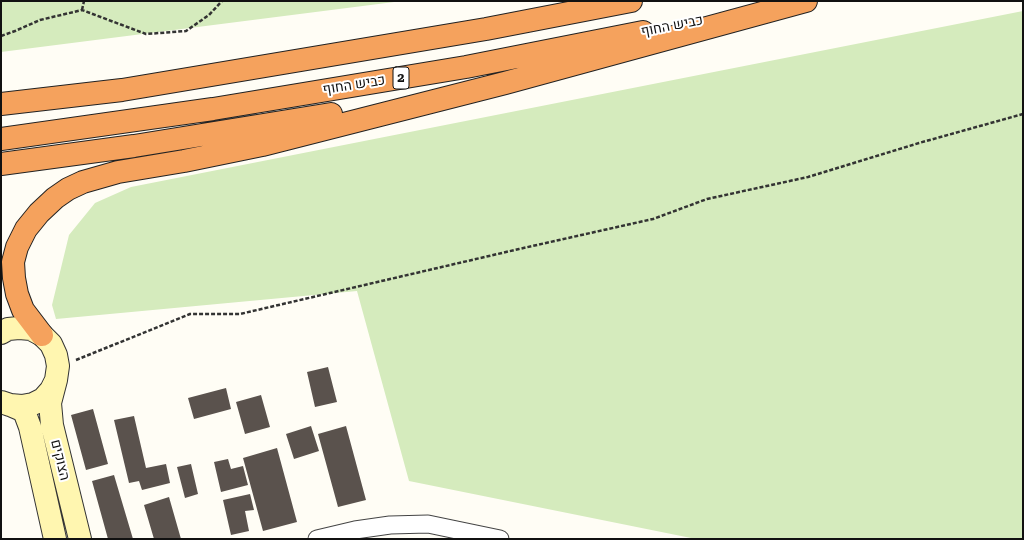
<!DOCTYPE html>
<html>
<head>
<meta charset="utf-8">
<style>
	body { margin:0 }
	#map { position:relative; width:1024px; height:540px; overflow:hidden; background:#fffdf5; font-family:"Roboto Serif",serif }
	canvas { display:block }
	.frame { position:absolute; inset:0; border:2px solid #111; pointer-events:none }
</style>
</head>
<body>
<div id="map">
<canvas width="1024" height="540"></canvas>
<div class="frame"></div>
</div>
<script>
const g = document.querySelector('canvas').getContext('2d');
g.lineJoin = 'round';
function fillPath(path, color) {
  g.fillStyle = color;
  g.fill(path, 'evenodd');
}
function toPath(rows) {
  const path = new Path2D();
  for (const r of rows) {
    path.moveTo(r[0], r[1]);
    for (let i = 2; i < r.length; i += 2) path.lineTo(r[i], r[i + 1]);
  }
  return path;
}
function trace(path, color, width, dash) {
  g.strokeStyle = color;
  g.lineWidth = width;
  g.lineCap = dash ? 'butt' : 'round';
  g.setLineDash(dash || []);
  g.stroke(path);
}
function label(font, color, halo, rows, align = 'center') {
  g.font = font + ' "Roboto Serif",Heebo,serif';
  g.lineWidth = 4;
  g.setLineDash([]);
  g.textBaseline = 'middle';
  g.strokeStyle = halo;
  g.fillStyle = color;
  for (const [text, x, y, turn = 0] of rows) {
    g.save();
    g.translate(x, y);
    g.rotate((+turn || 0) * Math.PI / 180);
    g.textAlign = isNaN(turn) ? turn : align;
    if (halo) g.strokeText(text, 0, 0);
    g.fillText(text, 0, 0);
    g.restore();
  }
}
fillPath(toPath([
	[1,1,402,1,1,52],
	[1023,11,1023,539,696,539,409,481,357,291,56,319,52,305,69,235,95,203,131,187]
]), '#d5ebbd');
fillPath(toPath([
	[328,367,337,402,315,407,307,372],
	[226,388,231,409,194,419,188,398],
	[261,395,270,427,245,434,236,402],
	[93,409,108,464,86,470,71,415],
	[134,416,146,468,166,464,170,483,142,490,139,481,129,483,114,420],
	[311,426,319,451,294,459,286,434],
	[346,426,366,500,338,507,318,434],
	[277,448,297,522,263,531,243,458],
	[228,459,231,469,243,466,248,485,221,492,214,462],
	[191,464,198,494,185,498,177,467],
	[114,475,133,539,108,539,92,481],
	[250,494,254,510,245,511,249,531,231,535,223,500],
	[169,497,181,539,154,539,144,505]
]), '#5a524d');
const street = toPath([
	[317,539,355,530,390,525,428,524,500,539]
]);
const secondary = toPath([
	[1,333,8,329,19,328,31,329,42,335,51,344,56,355,58,366,56,380,51,390,43,399,33,404,22,406,10,405,1,402],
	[56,380,50,403,52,425,80,539],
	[10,405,24,411,30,427,55,539]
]);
const highway = toPath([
	[1,104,122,90,486,29,631,1],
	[1,139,213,109,466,67,643,32],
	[1,164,134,146,331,114],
	[42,335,23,310,17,294,14,278,13,262,17,247,26,229,39,213,55,198,68,189,83,182,118,172,184,161,262,145,505,83,806,1]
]);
trace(street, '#444', 19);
trace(secondary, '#333', 24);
trace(highway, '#222', 24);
trace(toPath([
	[82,10,84,1],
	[1,36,15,31,40,20,82,10,146,34,186,31,209,15,222,1],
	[76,360,190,314,240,314,519,249,653,219,707,199,808,177,919,143,1023,114]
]), '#333', 2.5, [4, 2]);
trace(street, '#fff', 17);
trace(secondary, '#fff6b0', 22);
trace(highway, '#f5a25d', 22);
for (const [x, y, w] of [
	[401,78,16]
]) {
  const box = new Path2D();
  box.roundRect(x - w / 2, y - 11, w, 22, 3);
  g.fillStyle = '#fff';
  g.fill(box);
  trace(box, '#111', 1);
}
label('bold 13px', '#111', null, [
	["2",401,78]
]);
label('14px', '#111', '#fff', [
	["כביש החוף",672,26,-11],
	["כביש החוף",354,85,-9],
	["הצוקים",60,460,76]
]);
</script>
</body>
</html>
